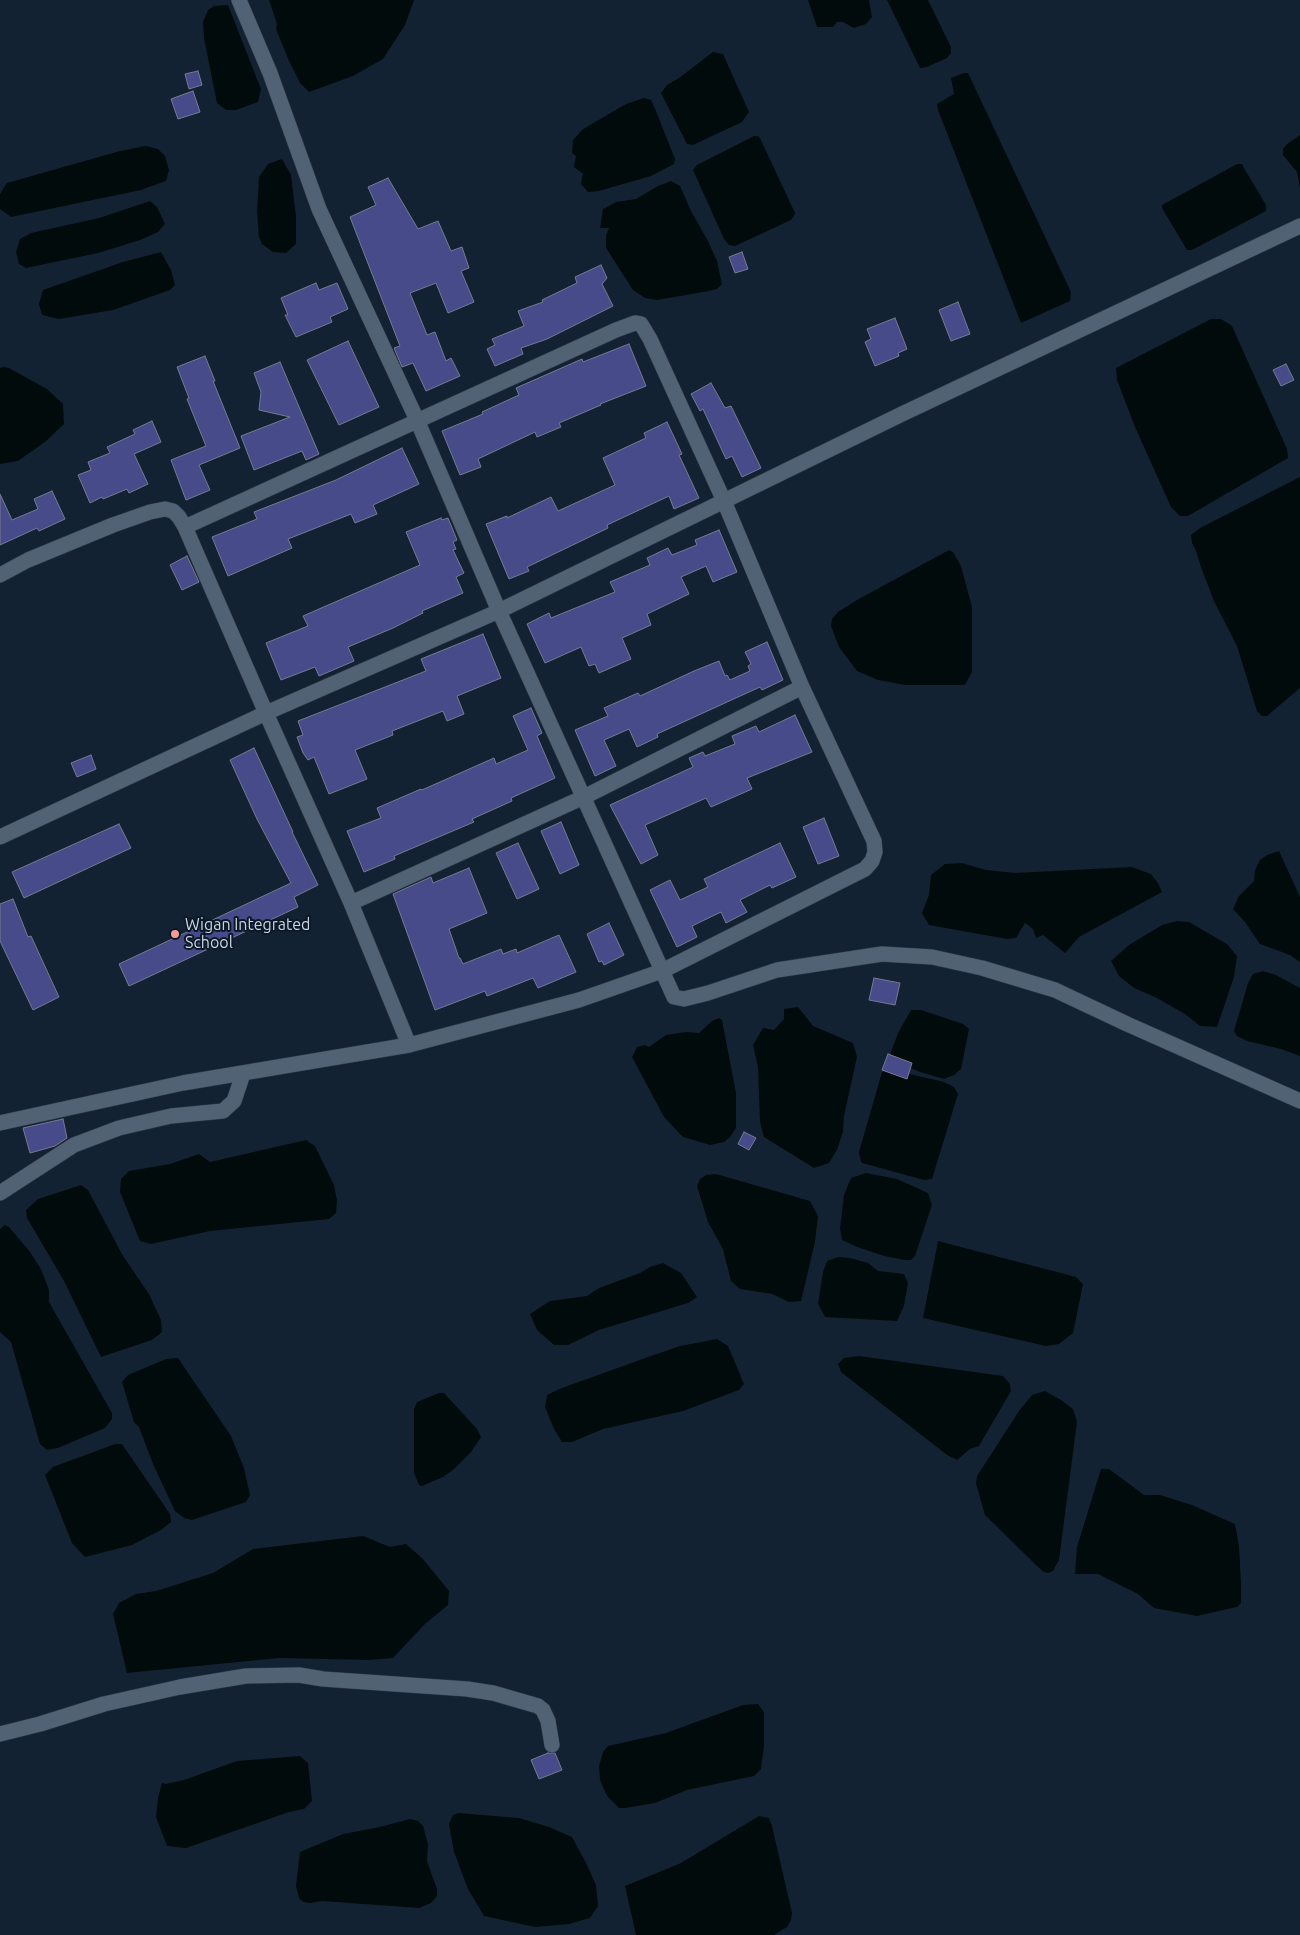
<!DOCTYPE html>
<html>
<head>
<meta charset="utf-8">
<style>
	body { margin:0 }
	canvas { display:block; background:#132232 }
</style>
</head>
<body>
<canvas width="1300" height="1935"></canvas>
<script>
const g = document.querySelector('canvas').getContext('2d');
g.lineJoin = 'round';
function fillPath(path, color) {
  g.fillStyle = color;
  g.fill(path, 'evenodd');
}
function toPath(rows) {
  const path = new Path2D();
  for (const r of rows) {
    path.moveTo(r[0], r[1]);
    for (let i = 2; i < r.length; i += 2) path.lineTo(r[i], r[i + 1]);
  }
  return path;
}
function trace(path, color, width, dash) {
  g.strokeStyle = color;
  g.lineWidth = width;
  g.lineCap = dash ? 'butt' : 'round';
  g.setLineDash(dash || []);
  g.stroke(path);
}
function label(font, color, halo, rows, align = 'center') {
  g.font = font + ' Ubuntu,sans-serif';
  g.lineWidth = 4;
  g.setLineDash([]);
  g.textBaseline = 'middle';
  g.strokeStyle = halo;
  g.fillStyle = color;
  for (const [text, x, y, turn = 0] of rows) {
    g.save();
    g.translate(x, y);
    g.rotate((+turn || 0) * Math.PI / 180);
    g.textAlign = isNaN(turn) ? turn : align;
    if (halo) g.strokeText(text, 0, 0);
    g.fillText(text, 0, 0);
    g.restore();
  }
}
fillPath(toPath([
	[269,0,414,0,405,25,383,59,353,76,309,92,300,83,289,61,276,29,277,24],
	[808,0,869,0,872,17,866,24,854,28,843,22,837,22,833,27,817,27],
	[887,0,928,0,951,47,951,53,947,58,927,67,920,68],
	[228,5,261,89,258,102,236,110,226,110,217,103,204,38,203,22,208,10,214,6],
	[713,52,723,54,749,112,742,122,693,145,687,144,661,93,667,85,679,78],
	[964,73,968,73,1071,292,1070,301,1021,323,938,110,937,104,954,94,951,78],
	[644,98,651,100,656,111,675,159,674,164,651,176,599,191,588,192,581,184,583,174,574,167,576,156,572,153,573,140,582,130,590,125,626,104],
	[1300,135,1300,188,1297,172,1283,155,1283,149,1287,144],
	[754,136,758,136,760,138,795,213,794,216,791,220,735,246,729,245,724,239,693,170,697,165],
	[146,146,158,149,165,156,169,170,166,181,141,190,11,217,0,209,0,194,7,183,120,151],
	[282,159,291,175,296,216,296,244,286,253,273,252,262,244,259,237,257,211,259,177,268,164],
	[1237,164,1242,164,1244,168,1266,205,1266,211,1192,250,1187,250,1162,208,1162,205],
	[671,181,680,186,691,211,708,241,717,261,722,284,717,289,709,291,657,300,645,298,633,290,606,248,606,235,609,228,600,228,603,209,616,202,636,199,658,186],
	[150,201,157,207,165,224,158,232,140,240,98,253,26,268,19,264,16,252,20,239,31,233,99,218],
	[161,252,171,270,175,285,170,290,113,310,59,319,42,315,39,304,43,290,123,262],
	[1211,319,1221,319,1232,326,1287,449,1288,458,1188,516,1180,516,1171,507,1135,427,1117,380,1116,368],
	[3,367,9,368,47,389,63,404,64,424,45,442,18,461,0,464,0,368],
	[1300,477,1300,688,1267,716,1262,716,1257,711,1237,646,1214,601,1202,570,1196,551,1192,543,1191,535,1200,528],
	[949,550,953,552,961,566,972,607,972,672,965,685,905,685,878,680,857,671,839,647,831,626,832,619,838,612,857,600],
	[1279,851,1300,897,1300,962,1290,955,1260,944,1245,922,1233,909,1239,896,1254,881,1255,870,1260,860,1267,855],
	[962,863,986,870,1015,873,1132,867,1151,874,1158,883,1162,892,1079,937,1065,953,1043,935,1036,938,1033,929,1025,923,1016,938,1007,939,929,925,922,913,929,895,931,875,945,864],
	[1177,921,1189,922,1227,944,1237,956,1234,977,1217,1027,1200,1026,1185,1014,1155,997,1134,988,1119,976,1111,961,1129,945,1162,925],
	[1263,971,1276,975,1300,988,1300,1056,1281,1049,1247,1041,1237,1036,1234,1031,1248,983,1253,974],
	[798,1007,813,1026,853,1043,857,1057,844,1116,843,1132,837,1150,829,1163,814,1168,764,1137,760,1122,758,1067,753,1045,763,1028,774,1030,784,1019,784,1009],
	[911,1010,921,1010,963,1024,969,1029,961,1069,954,1075,944,1079,920,1072,891,1060,891,1052,898,1033],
	[719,1018,722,1020,736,1093,736,1128,730,1137,724,1142,710,1145,683,1137,664,1117,632,1057,637,1047,645,1045,649,1047,666,1035,686,1032,699,1033,712,1021],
	[888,1069,944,1082,954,1087,958,1094,932,1179,924,1180,862,1163,860,1158,859,1152,882,1072],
	[306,1140,315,1146,334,1185,337,1200,336,1213,329,1219,210,1231,151,1244,140,1241,120,1192,121,1179,129,1171,170,1164,199,1154,210,1162],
	[866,1173,897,1179,928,1193,932,1205,915,1256,911,1260,905,1260,884,1256,857,1247,842,1240,840,1228,844,1195,851,1178],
	[716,1174,810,1201,818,1216,815,1242,801,1301,789,1302,772,1294,740,1289,731,1281,723,1249,708,1222,697,1186,700,1179,706,1175],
	[81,1185,88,1190,123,1256,149,1294,161,1320,162,1332,152,1340,101,1357,64,1281,27,1218,26,1210,38,1199],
	[5,1225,9,1227,30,1252,41,1269,49,1290,49,1302,112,1413,112,1419,105,1428,58,1448,47,1450,40,1444,11,1342,0,1332,0,1229],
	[938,1241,1076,1277,1083,1284,1073,1333,1059,1344,1046,1346,923,1318],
	[838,1257,850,1258,868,1263,878,1271,904,1274,908,1283,904,1306,897,1321,825,1317,818,1304,823,1272,827,1261],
	[663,1263,681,1273,697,1297,688,1303,599,1330,568,1345,554,1345,537,1330,530,1314,550,1301,587,1296,599,1288,640,1273,650,1267],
	[717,1339,728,1346,744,1384,739,1390,683,1411,603,1429,572,1442,562,1442,554,1429,545,1407,547,1395,559,1389,651,1356,680,1346],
	[859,1356,1003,1376,1010,1384,1011,1391,979,1446,970,1449,957,1460,947,1455,841,1372,838,1364,844,1358],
	[178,1358,231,1436,244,1468,250,1495,246,1502,192,1520,184,1518,175,1511,153,1464,139,1427,134,1422,122,1382,128,1375,166,1359],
	[1045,1391,1061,1400,1073,1409,1077,1422,1059,1560,1053,1571,1048,1573,1044,1572,1037,1566,985,1515,976,1484,977,1476,1019,1411,1032,1395],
	[439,1393,444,1393,477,1429,481,1437,471,1452,454,1469,443,1477,422,1486,419,1485,414,1473,414,1409,417,1402],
	[115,1444,122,1444,170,1514,171,1522,161,1530,132,1545,85,1557,72,1543,45,1475,53,1467],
	[1101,1469,1109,1469,1144,1495,1160,1495,1192,1505,1235,1524,1239,1546,1241,1583,1241,1603,1237,1607,1197,1616,1154,1608,1138,1594,1098,1574,1075,1574,1077,1547],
	[363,1536,390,1547,406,1544,423,1559,449,1591,448,1605,425,1624,393,1658,369,1660,279,1658,127,1673,113,1614,119,1603,136,1594,156,1591,213,1573,253,1549],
	[758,1704,764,1712,764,1746,761,1769,754,1776,687,1790,655,1803,625,1808,619,1808,607,1796,600,1780,599,1766,603,1752,608,1746,666,1733,743,1705],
	[300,1756,308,1763,312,1801,304,1809,289,1812,186,1848,167,1846,156,1817,158,1798,162,1783,166,1784,184,1780,237,1761],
	[458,1813,519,1818,549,1827,572,1837,586,1863,596,1885,598,1906,590,1918,569,1924,535,1927,484,1916,468,1889,454,1852,449,1824,453,1815],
	[759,1816,769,1818,772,1826,792,1913,791,1920,787,1927,774,1935,636,1935,625,1886,681,1863],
	[410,1819,418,1821,423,1826,428,1844,427,1861,437,1889,437,1896,431,1903,419,1908,322,1901,310,1903,303,1902,299,1898,296,1886,300,1852,343,1834,380,1827]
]), '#010b0c');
const building = toPath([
	[198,71,202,85,189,89,185,74,198,71],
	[193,91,200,112,178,119,171,99,193,91],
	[388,178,418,229,438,221,451,251,462,247,469,268,461,271,474,302,448,313,436,283,410,293,427,335,435,332,446,361,451,358,460,376,426,391,413,363,402,367,394,348,400,346,350,217,376,205,368,187,388,178],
	[742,252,748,269,735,273,729,257,742,252],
	[601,265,607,278,602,284,613,306,547,339,521,348,523,354,495,366,487,349,495,345,492,339,524,326,518,311,543,302,542,300,577,283,575,277,601,265],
	[316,283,319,290,337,283,348,309,330,317,332,322,296,337,285,315,288,315,281,298,316,283],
	[958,302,970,334,951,341,939,310,958,302],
	[895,318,907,349,898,353,899,356,875,366,865,342,871,339,867,329,895,318],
	[348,341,379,407,339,425,307,360,348,341],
	[629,344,646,386,600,404,601,405,559,423,561,427,537,437,535,432,478,459,481,467,460,475,442,431,483,414,482,412,519,395,516,388,582,359,583,362,629,344],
	[205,356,215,381,213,381,240,448,199,465,210,490,186,500,171,460,206,446,187,399,189,398,177,367,205,356],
	[280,362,319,454,306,460,302,451,254,470,241,436,290,417,259,410,261,392,254,373,280,362],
	[1286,364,1294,380,1281,386,1273,370,1286,364],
	[711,383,725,408,731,406,761,468,742,477,732,456,726,459,703,409,700,411,691,394,711,383],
	[152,421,161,442,134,454,148,484,129,493,127,489,103,499,102,497,90,503,78,475,91,470,88,462,110,453,107,447,135,434,133,430,152,421],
	[667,422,682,454,679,455,699,498,674,509,669,496,607,525,608,528,527,567,529,571,509,579,486,524,507,516,507,518,551,497,558,511,615,485,603,458,646,438,644,433,667,422],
	[402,448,419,484,373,505,377,514,355,523,351,514,288,539,292,548,228,576,212,537,257,519,254,512,336,480,402,448],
	[52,491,65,519,39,531,37,528,0,545,0,494,12,520,38,509,34,499,52,491],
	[441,518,442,520,448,518,457,540,453,542,456,549,453,550,464,573,456,577,463,593,422,611,423,613,393,628,348,647,354,661,319,676,315,667,281,680,266,643,308,626,303,616,420,565,406,532,441,518],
	[719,530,737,572,713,582,706,566,681,577,689,594,647,614,651,625,622,638,631,659,599,673,595,664,589,666,581,647,545,663,527,624,549,613,551,618,615,592,610,582,650,565,647,558,668,548,672,555,697,545,695,540,719,530],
	[187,556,199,582,182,590,170,565,187,556],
	[483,634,501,678,457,696,464,714,447,721,443,711,392,731,393,735,355,750,367,779,329,794,314,757,308,760,303,753,297,737,303,735,298,721,426,671,421,659,483,634],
	[767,642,783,680,762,690,760,687,657,734,658,737,637,747,629,729,604,740,616,766,595,776,575,730,608,716,604,708,638,693,640,696,694,671,719,661,725,676,727,675,730,680,750,671,748,666,751,664,745,652,767,642],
	[531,708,542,733,537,736,555,778,511,798,512,801,472,819,474,822,394,856,395,859,364,872,347,831,381,818,377,808,421,789,422,790,494,758,496,764,528,750,513,716,531,708],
	[795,715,812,752,747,778,752,789,711,807,706,798,645,825,658,855,641,864,610,805,693,767,689,758,703,752,705,756,735,744,732,736,756,726,759,732,795,715],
	[254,748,293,832,292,832,318,885,294,897,298,907,129,986,119,964,291,883,257,819,230,760,254,748],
	[91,755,96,769,77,777,71,763,91,755],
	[824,818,839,856,818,864,803,827,824,818],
	[561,822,579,865,560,874,541,831,561,822],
	[119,824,131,848,24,898,12,872,119,824],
	[518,843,539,889,517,899,496,853,518,843],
	[780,843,796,877,772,888,770,885,740,900,747,912,726,923,721,912,692,926,697,937,677,947,650,890,670,880,680,900,708,887,704,879,780,843],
	[469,868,487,913,449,929,459,958,460,958,463,964,501,949,503,954,516,949,517,953,559,935,576,972,538,988,533,978,487,996,485,991,435,1010,393,894,431,877,433,883,469,868],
	[13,899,28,937,31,936,59,997,33,1010,0,941,0,904,13,899],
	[609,923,624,955,604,965,602,961,599,962,587,934,609,923],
	[874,978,900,983,895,1005,869,1000,874,978],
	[888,1054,912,1063,907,1079,882,1070,888,1054],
	[63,1119,67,1138,55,1146,30,1153,23,1128,63,1119],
	[744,1132,756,1138,749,1150,738,1144,744,1132],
	[548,1753,555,1753,562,1770,539,1779,531,1760,548,1753]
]);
fillPath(building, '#474b89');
trace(building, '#767a92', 1);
const minor = toPath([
	[239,0,270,73,319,209,417,420,499,611,674,997,684,999,708,993,777,970,882,954,932,957,982,968,1055,990,1127,1024,1300,1101],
	[0,575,28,560,113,525,150,512,165,509,173,511,179,517,185,527,266,713,351,903,409,1045],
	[0,837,266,713,499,611,902,414,1300,226],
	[351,903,584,797,802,687],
	[0,1123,183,1083,409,1045,579,1000,662,971,865,869,872,861,875,852,874,841,802,687,724,501,650,339,641,324,635,323,616,330,185,527],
	[0,1193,74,1145,119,1128,171,1116,223,1111,234,1101,243,1074],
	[0,1734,40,1724,104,1704,180,1687,246,1676,299,1675,323,1679,467,1689,493,1693,538,1706,543,1710,548,1721,552,1745]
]);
trace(minor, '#323b49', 16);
trace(minor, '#516275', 15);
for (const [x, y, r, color] of [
	[175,934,5,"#f59c96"]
]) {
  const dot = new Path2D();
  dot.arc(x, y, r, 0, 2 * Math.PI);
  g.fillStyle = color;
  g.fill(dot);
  trace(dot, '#0a1828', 2);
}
label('16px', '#ccd5e0', '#0a1828', [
	["Wigan Integrated",185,925],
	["School",185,943]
], 'left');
</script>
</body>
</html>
